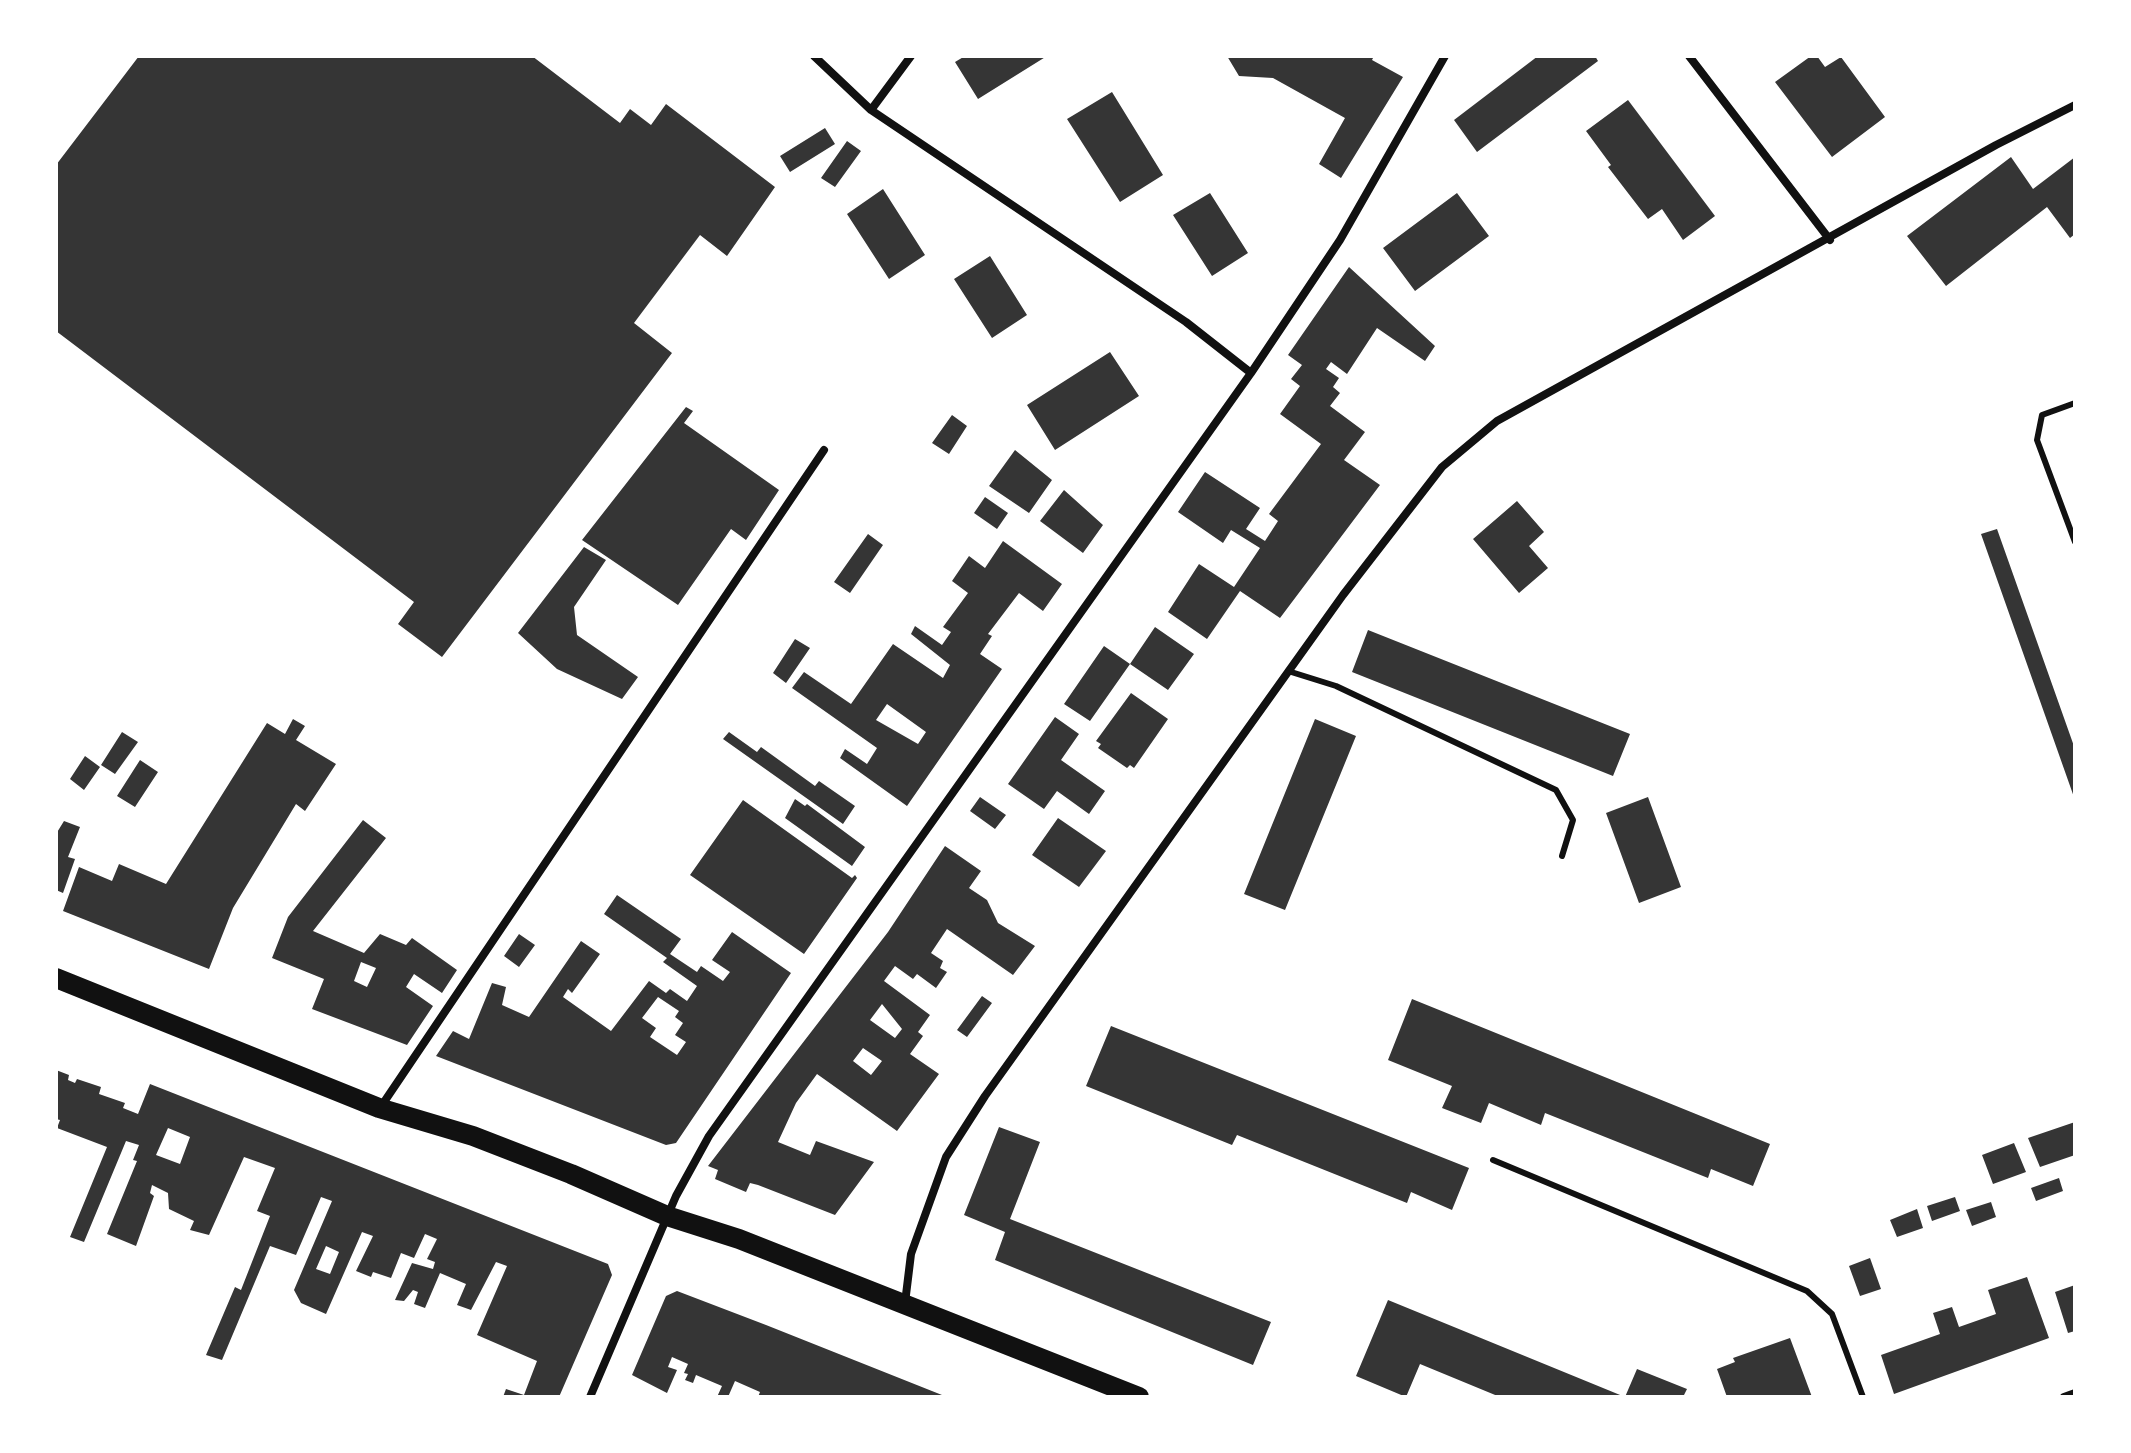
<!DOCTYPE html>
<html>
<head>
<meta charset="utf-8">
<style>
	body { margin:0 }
	#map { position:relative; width:2131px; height:1453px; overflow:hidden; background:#fff; font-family:Karla,sans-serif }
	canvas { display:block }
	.frame { position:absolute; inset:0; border:58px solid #fff; pointer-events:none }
</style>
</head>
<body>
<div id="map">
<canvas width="2131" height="1453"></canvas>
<div class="frame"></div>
</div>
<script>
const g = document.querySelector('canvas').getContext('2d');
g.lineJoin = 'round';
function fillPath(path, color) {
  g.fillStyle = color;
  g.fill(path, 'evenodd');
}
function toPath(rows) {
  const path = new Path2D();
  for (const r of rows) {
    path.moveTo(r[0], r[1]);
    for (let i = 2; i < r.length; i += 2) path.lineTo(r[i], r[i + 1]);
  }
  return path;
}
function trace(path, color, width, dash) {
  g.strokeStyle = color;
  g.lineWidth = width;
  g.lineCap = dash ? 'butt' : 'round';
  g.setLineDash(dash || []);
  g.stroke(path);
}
fillPath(toPath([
	[139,56,532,56,620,123,630,109,651,125,666,104,775,187,727,256,700,235,634,323,672,353,442,657,398,624,414,602,56,331,56,165],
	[965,56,1047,56,978,99,955,62],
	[1227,56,1374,56,1372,60,1403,77,1341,178,1319,164,1345,118,1273,78,1239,76],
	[1538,56,1595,56,1598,61,1477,152,1454,120],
	[1811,56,1817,56,1825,67,1841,57,1885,117,1832,157,1775,82],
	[1112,92,1163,175,1120,202,1067,119],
	[1628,100,1715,216,1683,240,1662,209,1648,219,1608,167,1611,165,1586,131],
	[825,128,835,144,790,172,780,156],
	[847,141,861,151,835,187,821,178],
	[2011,157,2033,189,2075,157,2075,234,2070,238,2047,207,1946,286,1907,236],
	[883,189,925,255,889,279,847,214],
	[1210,193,1248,253,1212,276,1173,215],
	[1457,193,1489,236,1415,291,1383,248],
	[990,256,1027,315,992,338,954,279],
	[1349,267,1435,346,1425,361,1377,328,1347,374,1331,362,1326,369,1339,378,1333,387,1340,393,1330,406,1365,432,1344,460,1380,485,1280,618,1240,591,1207,639,1168,612,1199,564,1234,587,1260,548,1231,530,1223,543,1178,512,1205,472,1260,508,1246,529,1265,541,1278,521,1269,514,1321,444,1280,414,1300,386,1291,379,1302,365,1288,355],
	[1110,352,1139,396,1055,450,1027,405],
	[686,407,693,411,684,423,779,490,746,540,731,529,678,605,582,540],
	[952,415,967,426,949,454,932,443],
	[1015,450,1052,480,1029,513,989,486],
	[1064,490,1103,525,1083,553,1040,521],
	[985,497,1008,513,997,529,974,513],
	[1517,501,1544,532,1529,546,1548,568,1519,593,1473,539],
	[1997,529,2075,749,2075,800,1981,534],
	[868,534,883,545,850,593,834,582],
	[1003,541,1062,584,1043,611,1019,593,988,634,992,636,980,654,1002,669,907,806,840,758,845,749,867,764,877,748,792,688,804,672,851,704,893,644,943,678,950,665,911,634,915,626,942,645,951,632,943,627,968,593,952,581,969,556,985,568],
	[887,704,926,732,918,744,876,720],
	[584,547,606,560,574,607,577,635,638,677,622,699,557,669,518,633],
	[1155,627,1194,654,1168,690,1130,664],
	[1368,630,1630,734,1613,776,1352,672],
	[795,639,810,648,786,683,773,673],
	[1104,646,1130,664,1090,721,1064,704],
	[1131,693,1168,719,1134,768,1130,765,1127,768,1098,748,1101,744,1096,741],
	[1055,717,1079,734,1061,760,1105,791,1089,814,1057,791,1044,809,1008,784],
	[293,719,305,726,296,740,336,764,305,811,296,804,233,908,209,969,63,911,79,867,112,881,119,864,166,884,267,723,285,734],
	[1315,719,1356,736,1285,910,1244,894],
	[122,732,138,742,115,774,101,765],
	[729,732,757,752,761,747,815,786,819,781,855,806,843,824,723,739],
	[85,756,100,767,84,790,70,779],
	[140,760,158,772,135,807,117,796],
	[980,797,1006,815,995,829,970,811],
	[1648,797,1681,887,1639,903,1606,813],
	[795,799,805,806,807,804,865,847,852,866,785,818],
	[743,800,852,878,855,875,857,878,804,954,690,875],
	[1058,818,1106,851,1079,887,1032,855],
	[363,820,386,838,313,931,364,953,380,934,406,945,412,938,457,970,442,993,414,974,406,987,433,1006,407,1045,312,1009,324,979,272,958,288,917],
	[361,962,376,968,367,987,354,981],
	[64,821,80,827,68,857,75,859,63,893,56,890,56,834],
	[945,846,981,871,969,888,987,900,998,923,1035,946,1013,975,947,929,931,953,943,961,940,968,947,972,936,988,917,974,913,979,895,966,884,981,930,1015,918,1032,923,1036,910,1054,939,1074,897,1131,817,1074,796,1103,778,1142,810,1155,816,1141,874,1162,835,1215,758,1185,750,1183,746,1192,715,1179,718,1170,708,1166,888,932],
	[882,1004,902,1029,895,1038,870,1020],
	[863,1048,882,1061,871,1075,853,1061],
	[617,895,681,939,670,954,697,972,701,966,723,981,730,972,712,960,732,932,791,973,676,1143,666,1145,436,1056,453,1031,469,1039,492,983,506,987,502,1005,529,1017,581,941,600,954,572,993,568,989,563,997,611,1031,649,981,666,993,670,989,687,1001,697,986,663,962,667,958,604,914],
	[658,997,679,1011,675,1017,683,1023,675,1035,686,1042,677,1055,650,1037,656,1028,642,1018],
	[519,934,535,945,519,967,504,956],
	[982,996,992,1003,967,1037,957,1030],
	[1412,999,1770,1144,1753,1186,1711,1169,1708,1178,1545,1113,1541,1125,1489,1103,1481,1123,1442,1108,1452,1086,1388,1060],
	[1111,1026,1469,1168,1452,1210,1411,1192,1407,1203,1237,1135,1232,1145,1086,1086],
	[56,1070,69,1075,68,1080,75,1083,77,1079,101,1087,99,1094,125,1103,123,1108,138,1114,150,1084,608,1264,612,1275,559,1397,503,1397,506,1389,524,1395,537,1361,477,1335,507,1266,496,1262,471,1310,457,1305,466,1284,440,1273,425,1308,414,1304,418,1292,413,1290,404,1301,395,1300,412,1263,433,1269,435,1262,427,1259,437,1239,425,1234,414,1258,401,1253,391,1278,373,1272,371,1277,356,1271,373,1236,362,1232,326,1314,301,1303,294,1290,332,1201,321,1197,296,1255,270,1246,222,1360,206,1355,235,1287,241,1290,270,1216,257,1211,275,1168,244,1157,209,1235,190,1230,194,1221,169,1209,168,1193,152,1185,150,1193,154,1196,136,1246,107,1234,137,1161,133,1160,139,1145,126,1141,84,1242,70,1237,107,1147,57,1128,60,1120,56,1119],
	[168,1128,190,1137,180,1164,156,1155],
	[326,1246,339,1252,330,1274,316,1269],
	[2075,1122,2075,1155,2040,1167,2028,1138],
	[999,1127,1040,1142,1010,1219,1271,1322,1253,1365,995,1260,1005,1232,964,1215],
	[2014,1143,2026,1172,1993,1184,1982,1155],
	[2059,1178,2063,1191,2036,1201,2031,1188],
	[1955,1197,1960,1211,1932,1221,1927,1206],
	[1991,1202,1996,1217,1972,1226,1966,1210],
	[1917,1209,1923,1228,1897,1237,1890,1220],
	[1870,1258,1881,1289,1860,1296,1849,1266],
	[2027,1277,2049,1338,1894,1394,1881,1355,1940,1334,1933,1313,1952,1307,1959,1327,1996,1314,1988,1290],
	[2075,1285,2075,1331,2068,1333,2055,1292],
	[677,1291,766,1325,947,1397,758,1397,760,1392,735,1381,728,1397,717,1397,722,1386,696,1375,693,1383,685,1380,688,1374,684,1373,688,1364,672,1357,668,1367,677,1370,667,1393,632,1375,666,1296],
	[1388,1300,1625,1397,1637,1369,1687,1389,1683,1397,1500,1397,1420,1364,1406,1397,1356,1376],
	[1790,1338,1812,1397,1727,1397,1717,1369,1735,1362,1733,1358]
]), '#353535');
trace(toPath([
	[2075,403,2042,415,2037,440,2075,542],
	[1288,671,1336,686,1556,790,1573,820,1562,856],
	[1493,1160,1807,1291,1832,1314,1863,1397]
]), '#111', 6);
trace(toPath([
	[814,56,871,110,1186,322,1251,373],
	[1689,56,1830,240],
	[871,110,911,56],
	[380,1108,824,450],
	[905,1303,911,1254,946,1157,985,1096,1343,595,1442,467,1497,421,1996,145,2075,105],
	[590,1397,676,1196,709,1136,1251,373,1340,240,1445,56],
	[2064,1397,2075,1393]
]), '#111', 8);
trace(toPath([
	[56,978,379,1108,473,1136,571,1174,667,1216,739,1239,1139,1397]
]), '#111', 20);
</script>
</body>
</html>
